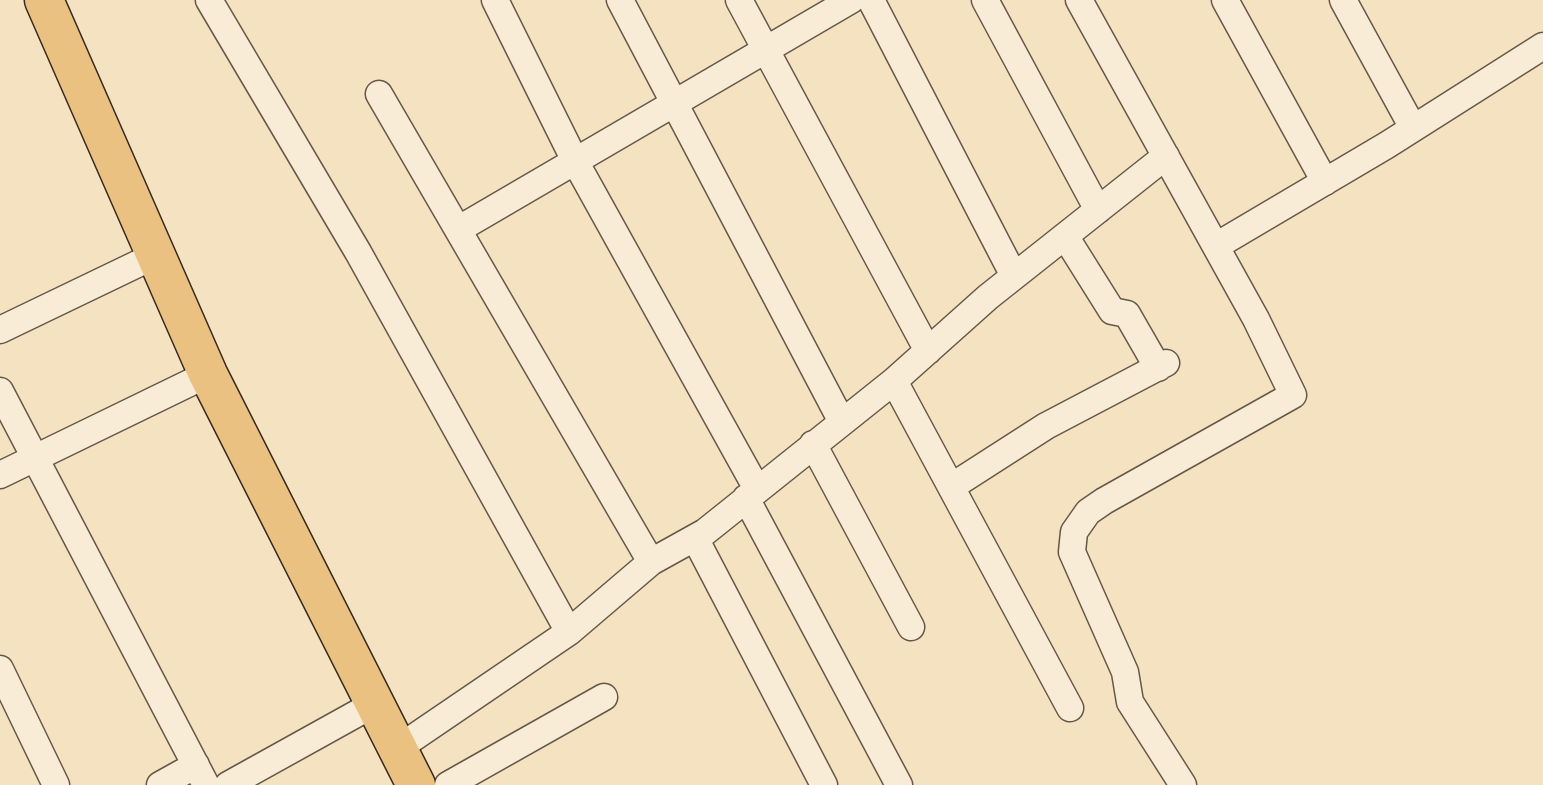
<!DOCTYPE html>
<html>
<head>
<meta charset="utf-8">
<style>
	body { margin:0 }
	canvas { display:block; background:#f5e2c1 }
</style>
</head>
<body>
<canvas width="1543" height="785"></canvas>
<script>
const g = document.querySelector('canvas').getContext('2d');
g.lineJoin = 'round';
function toPath(rows) {
  const path = new Path2D();
  for (const r of rows) {
    path.moveTo(r[0], r[1]);
    for (let i = 2; i < r.length; i += 2) path.lineTo(r[i], r[i + 1]);
  }
  return path;
}
function trace(path, color, width, dash) {
  g.strokeStyle = color;
  g.lineWidth = width;
  g.lineCap = dash ? 'butt' : 'round';
  g.setLineDash(dash || []);
  g.stroke(path);
}
const street = toPath([
	[209,0,358,252,569,632],
	[495,0,575,161,757,489],
	[620,0,842,422],
	[739,0,928,351],
	[871,0,1014,276],
	[985,0,1098,210],
	[1079,0,1256,319,1293,395,1104,501,1088,512,1074,532,1072,552,1125,672,1130,702,1183,785],
	[1225,0,1325,182],
	[1343,0,1413,128],
	[379,94,651,562],
	[459,229,851,0],
	[1065,236,1112,311,1127,314,1158,368],
	[1216,246,1387,145,1543,46],
	[0,330,156,255],
	[894,381,1070,708],
	[0,391,206,785],
	[813,444,911,627],
	[0,475,208,374],
	[951,487,1046,426,1166,363],
	[746,498,899,785],
	[695,538,824,785],
	[0,669,56,785],
	[397,749,569,632,651,562,705,532,894,381,988,297,1166,156],
	[160,785,196,765],
	[228,785,374,704],
	[448,785,604,697]
]);
const primary = toPath([
	[44,0,208,374,416,785]
]);
trace(street, '#665848', 29);
trace(primary, '#372a1f', 41);
trace(street, '#f8ecd7', 26);
trace(primary, '#eac180', 38);
</script>
</body>
</html>
